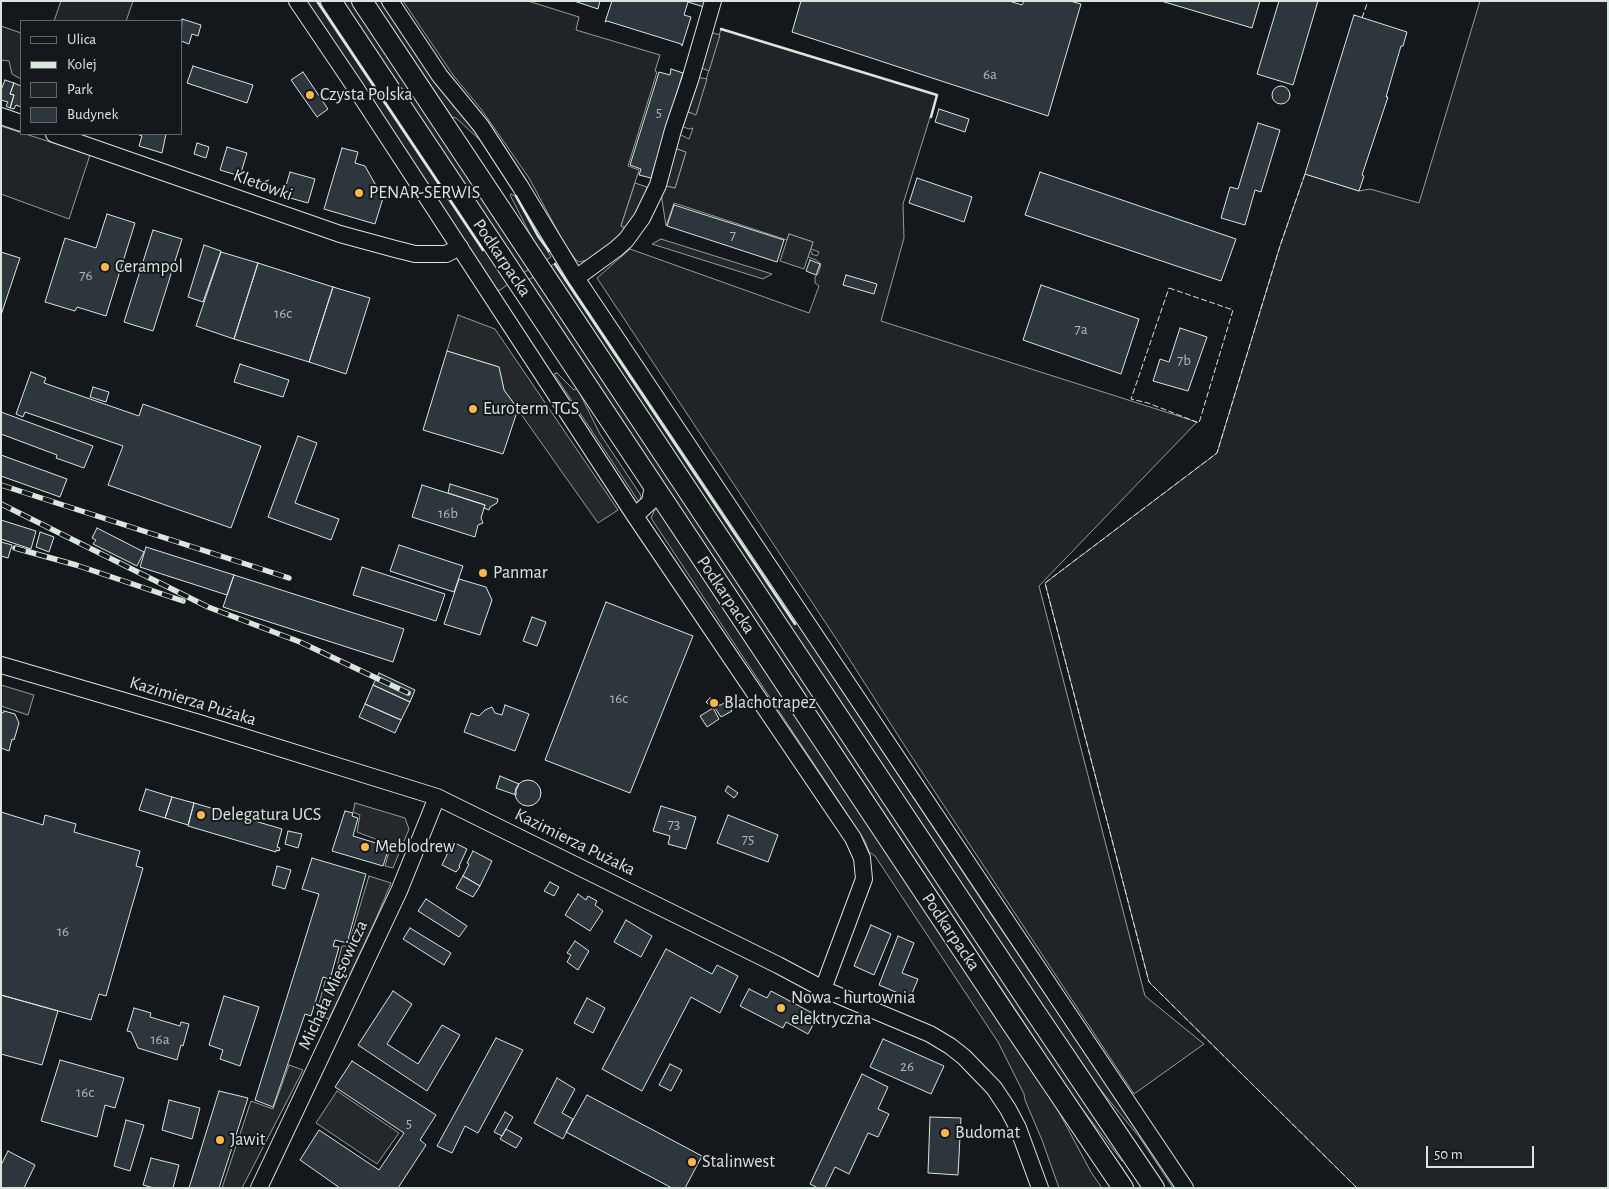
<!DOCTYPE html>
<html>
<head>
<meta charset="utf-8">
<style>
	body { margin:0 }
	#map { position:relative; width:1609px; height:1189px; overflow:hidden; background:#14181c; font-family:"Alegreya Sans",sans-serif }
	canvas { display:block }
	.frame { position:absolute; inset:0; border:2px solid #d8e6dc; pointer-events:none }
	.legend { position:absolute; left:20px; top:20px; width:162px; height:115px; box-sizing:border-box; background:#14181c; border:1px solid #626a69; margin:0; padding:6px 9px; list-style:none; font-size:15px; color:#d8e6dc }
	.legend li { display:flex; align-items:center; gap:10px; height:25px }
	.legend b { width:25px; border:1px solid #626a69 }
	.scale { position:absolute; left:1426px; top:1146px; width:108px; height:22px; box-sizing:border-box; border:2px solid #d8e6dc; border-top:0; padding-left:6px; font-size:15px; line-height:18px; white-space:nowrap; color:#d8e6dc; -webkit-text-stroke:4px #14181c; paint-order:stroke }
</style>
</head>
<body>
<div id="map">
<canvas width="1609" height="1189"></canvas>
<div class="frame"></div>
<ul class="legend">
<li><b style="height:6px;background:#14181c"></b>Ulica</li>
<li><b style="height:6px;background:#d8e6dc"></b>Kolej</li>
<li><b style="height:14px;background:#202428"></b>Park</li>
<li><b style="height:14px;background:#2c363c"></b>Budynek</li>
</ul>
<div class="scale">50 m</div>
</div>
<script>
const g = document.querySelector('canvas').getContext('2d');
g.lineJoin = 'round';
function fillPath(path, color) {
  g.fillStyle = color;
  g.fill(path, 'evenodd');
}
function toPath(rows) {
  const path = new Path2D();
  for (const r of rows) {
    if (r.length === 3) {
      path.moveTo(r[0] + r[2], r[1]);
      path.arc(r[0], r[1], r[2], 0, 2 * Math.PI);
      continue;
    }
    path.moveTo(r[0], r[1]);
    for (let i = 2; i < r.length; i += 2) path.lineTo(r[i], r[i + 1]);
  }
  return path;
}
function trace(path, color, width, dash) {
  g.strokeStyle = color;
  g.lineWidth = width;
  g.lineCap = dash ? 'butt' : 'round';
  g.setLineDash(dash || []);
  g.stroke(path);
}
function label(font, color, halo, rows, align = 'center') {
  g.font = font + ' "Alegreya Sans",sans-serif';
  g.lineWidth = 4;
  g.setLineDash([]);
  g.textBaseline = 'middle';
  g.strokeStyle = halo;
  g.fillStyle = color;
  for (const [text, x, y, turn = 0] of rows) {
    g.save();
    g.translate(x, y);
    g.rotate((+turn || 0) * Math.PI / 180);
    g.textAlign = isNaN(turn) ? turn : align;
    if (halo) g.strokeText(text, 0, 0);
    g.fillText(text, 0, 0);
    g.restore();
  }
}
const green = toPath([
	[61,1,133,1,126,21,54,21,61,1],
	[306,1,321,1,508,284,503,288,498,291,306,1],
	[342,1,352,1,530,269,523,273,342,1],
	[374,1,382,1,482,142,456,118,452,117,374,1],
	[403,1,528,1,579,17,576,30,660,55,655,71,657,72,628,166,639,170,621,226,627,229,622,236,588,260,579,262,576,260,564,243,529,178,481,109,453,75,403,1],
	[1480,1,1608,1,1608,1188,1357,1188,1149,982,1045,583,1217,453,1280,246,1305,174,1359,191,1370,189,1419,203,1480,1],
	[1,26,21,33,21,79,12,74,9,61,1,60,1,26],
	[721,29,937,95,903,204,904,238,881,321,1197,422,1039,586,1145,996,1204,1044,1134,1094,908,751,839,643,597,278,630,249,809,313,819,286,815,283,815,277,818,274,821,264,816,260,808,257,810,251,812,252,812,254,817,256,819,252,811,249,813,242,789,234,787,240,674,203,666,226,661,193,663,185,675,188,686,152,674,148,679,134,689,139,693,128,689,129,681,126,684,114,688,112,696,114,721,29],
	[1,126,90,155,69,219,1,194,1,126],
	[511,194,515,196,551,257,546,260,530,234,510,195,511,194],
	[557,262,986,907,1177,1188,1173,1188,1140,1138,1086,1072,551,266,557,262],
	[535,276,1125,1159,1122,1161,1059,1079,1059,1077,1033,1036,528,280,535,276],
	[557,373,574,390,577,388,600,434,640,494,641,497,639,502,554,374,557,373],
	[656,507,1053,1101,1091,1172,1102,1188,1059,1188,1042,1140,1025,1100,1024,1094,998,1042,875,856,869,852,865,841,651,518,656,507]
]);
fillPath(green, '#202428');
trace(green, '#939e99', 1);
const parking = toPath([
	[710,32,720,35,709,71,699,67,710,32],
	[697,77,707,79,696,115,686,111,697,77],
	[674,148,686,152,675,188,663,185,674,148],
	[635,183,647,187,641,208,627,229,621,226,635,183],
	[789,234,813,242,804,269,780,261,789,234],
	[661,239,772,274,763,279,652,244,661,239],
	[458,315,495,329,618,510,598,523,504,390,499,367,447,351,458,315],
	[1,685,34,695,28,715,1,706,1,685],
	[355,803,405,818,409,829,393,868,385,866,391,845,357,832,360,815,353,812,355,803],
	[369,876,391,883,375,921,329,1019,316,1015,325,981,333,982,342,946,348,946,369,876],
	[289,1065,303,1070,242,1188,222,1188,251,1101,273,1109,289,1065],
	[337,1091,399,1133,377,1164,316,1123,337,1091]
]);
fillPath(parking, '#24282b');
trace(parking, '#939e99', 1);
const building = toPath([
	[574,1,600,1,598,9,574,1],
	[612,1,706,1,704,7,688,2,684,15,691,17,682,46,681,44,607,21,605,22,612,1],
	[801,1,1009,1,1022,5,1024,1,1070,1,1081,4,1048,116,792,32,801,1],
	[1161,1,1260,1,1252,28,1161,1],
	[1279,1,1318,1,1293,85,1257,74,1279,1],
	[1354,15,1407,32,1403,46,1401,46,1386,97,1388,97,1362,175,1364,176,1359,191,1305,174,1354,15],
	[182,19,201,25,198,36,192,34,189,44,181,41,182,19],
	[193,66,253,85,247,103,187,83,193,66],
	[671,69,683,73,651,178,639,175,641,169,630,165,659,72,670,75,671,69],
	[303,72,328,109,317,117,291,80,303,72],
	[5,80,14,83,10,94,14,95,10,108,6,106,8,102,1,100,1,90,5,80],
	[14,83,21,86,21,107,16,105,14,109,10,108,14,95,10,94,14,83],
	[1281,95,9],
	[939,109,969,119,965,132,935,122,939,109],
	[1258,123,1280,130,1261,192,1255,190,1245,225,1221,218,1230,187,1238,189,1258,123],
	[137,134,166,134,162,153,139,146,142,136,137,134],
	[197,143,209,147,206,158,194,154,197,143],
	[227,147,247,153,240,176,220,170,227,147],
	[342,148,358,152,355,163,365,166,383,198,375,224,324,209,342,148],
	[290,172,315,179,308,203,283,196,290,172],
	[1040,172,1236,239,1221,281,1025,215,1040,172],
	[917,178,972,197,964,222,909,203,917,178],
	[674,205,784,240,777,262,667,226,674,205],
	[107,214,135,223,106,316,77,307,75,311,45,302,65,238,96,248,107,214],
	[153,230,182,239,153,331,124,322,153,230],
	[204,245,221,251,203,302,188,297,204,245],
	[1,252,20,258,1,315,1,252],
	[221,252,258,263,234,339,196,326,221,252],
	[810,260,820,264,816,275,806,271,810,260],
	[258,263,333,287,309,362,234,339,258,263],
	[846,275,877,284,874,294,843,285,846,275],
	[1041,285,1139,319,1121,374,1023,340,1041,285],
	[333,287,370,298,346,374,309,362,333,287],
	[1180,328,1207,337,1188,391,1153,381,1160,359,1169,362,1180,328],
	[447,351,499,367,504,390,518,409,503,454,423,430,447,351],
	[240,364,289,380,283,397,234,382,240,364],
	[31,372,46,378,44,383,139,416,143,404,261,446,231,528,108,485,123,446,25,412,23,417,16,414,31,372],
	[93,387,109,392,106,402,90,397,93,387],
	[1,412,93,446,84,468,56,458,57,455,1,434,1,412],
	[298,436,317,443,295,503,339,519,331,540,268,517,298,436],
	[1,455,67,479,60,497,1,476,1,455],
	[450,484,498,499,497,503,490,507,489,510,484,508,485,505,448,493,450,484],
	[422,485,485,505,481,518,483,523,478,525,475,537,412,517,422,485],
	[1,520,36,531,31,549,1,539,1,520],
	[97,528,144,552,137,566,93,544,96,540,92,538,97,528],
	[40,532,54,537,49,552,36,547,40,532],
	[1,542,12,545,8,558,1,556,1,542],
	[399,545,463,566,454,592,390,571,399,545],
	[146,547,234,575,227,595,140,567,146,547],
	[362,567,445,594,436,621,353,595,362,567],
	[234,575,404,629,393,662,223,607,234,575],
	[459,579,486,587,492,600,480,635,444,624,459,579],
	[606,602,693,636,630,793,545,760,606,602],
	[532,617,546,622,537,646,523,641,532,617],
	[379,673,415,690,410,702,373,685,379,673],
	[373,685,410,702,401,720,365,704,373,685],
	[710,698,720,704,713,708,706,702,710,698],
	[726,702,732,711,721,717,715,708,726,702],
	[365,704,401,720,395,733,359,717,365,704],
	[505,705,529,714,515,751,464,732,471,713,479,716,485,710,492,707,495,713,502,715,505,705],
	[713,708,719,719,707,727,700,716,713,708],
	[4,711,15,714,19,723,14,740,12,739,9,751,1,748,1,713,3,713,4,711],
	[500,776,519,784,516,791,516,795,496,788,500,776],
	[528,793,13],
	[728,786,738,793,734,798,725,791,728,786],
	[146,789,172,797,165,818,139,810,146,789],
	[172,797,194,803,188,825,165,818,172,797],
	[194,803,282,829,277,847,280,848,279,851,276,850,276,852,188,826,194,803],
	[661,806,696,817,686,849,668,844,670,836,653,831,661,806],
	[345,811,353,813,352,816,358,818,353,836,389,847,383,866,332,851,345,811],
	[1,812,43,825,45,815,76,824,74,832,140,851,136,866,143,868,106,996,99,994,91,1020,1,995,1,812],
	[728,815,778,835,768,862,717,843,728,815],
	[288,831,302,834,298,848,285,844,288,831],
	[453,842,467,849,459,866,460,867,456,872,442,865,453,842],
	[473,851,492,861,480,886,463,876,469,864,467,863,473,851],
	[312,858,366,874,347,943,335,940,333,946,339,947,330,979,323,977,311,1016,305,1014,273,1107,255,1100,319,894,302,889,312,858],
	[277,866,291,870,285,889,272,885,277,866],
	[463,876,480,886,473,897,456,888,463,876],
	[550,882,559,887,554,896,544,891,550,882],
	[578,894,586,900,588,896,597,901,595,905,603,911,590,931,565,915,578,894],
	[426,899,467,926,459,937,418,911,426,899],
	[626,920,652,936,641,957,614,942,626,920],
	[871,925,891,934,874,975,854,966,871,925],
	[410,928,451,953,444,965,403,939,410,928],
	[898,936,914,943,902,973,918,979,910,998,879,985,898,936],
	[575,941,589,951,578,970,567,962,571,955,567,953,575,941],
	[666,949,712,974,717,965,738,976,720,1013,691,997,642,1091,602,1069,666,949],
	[749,989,767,998,771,991,818,1016,808,1034,786,1022,783,1028,740,1006,749,989],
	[393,991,412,1004,387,1044,418,1064,442,1025,460,1035,427,1091,358,1045,393,991],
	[1,995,58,1011,42,1065,1,1054,1,995],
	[224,996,259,1007,240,1066,220,1059,223,1050,209,1045,224,996],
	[587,998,605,1008,593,1033,574,1023,587,998],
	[134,1008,151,1013,150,1017,180,1026,181,1022,189,1024,183,1046,181,1045,177,1060,138,1048,131,1032,127,1031,134,1008],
	[496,1038,523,1050,478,1133,465,1126,452,1153,437,1146,496,1038],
	[883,1039,944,1066,931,1094,870,1067,883,1039],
	[60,1060,124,1078,115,1108,105,1105,97,1137,41,1121,60,1060],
	[352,1061,436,1115,420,1140,426,1145,398,1188,340,1188,300,1160,319,1130,379,1170,404,1133,335,1087,352,1061],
	[670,1064,682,1070,671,1091,659,1085,670,1064],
	[862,1074,888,1087,878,1109,889,1114,878,1137,868,1133,849,1174,835,1167,825,1188,818,1188,810,1184,862,1074],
	[557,1078,575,1089,562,1113,573,1119,563,1139,534,1123,557,1078],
	[219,1091,248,1098,219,1188,189,1188,219,1091],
	[587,1095,702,1156,685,1188,672,1188,566,1132,587,1095],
	[169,1100,200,1108,192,1139,162,1130,169,1100],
	[505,1112,513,1117,502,1136,494,1132,505,1112],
	[930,1117,961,1118,958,1175,928,1173,930,1117],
	[126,1120,144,1125,130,1171,114,1166,126,1120],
	[506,1129,522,1138,516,1148,500,1139,506,1129],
	[8,1151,35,1165,24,1188,1,1188,1,1165,8,1151],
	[151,1158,179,1165,173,1188,154,1188,143,1185,151,1158]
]);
fillPath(building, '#2c363c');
trace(building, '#d8e6dc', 1);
const minor = toPath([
	[297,1,353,84,635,516,853,838,862,858,864,879,823,989],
	[390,1,440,76,481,126,520,186,576,278,1185,1188],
	[1,116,21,123],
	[54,134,340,234,395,249,415,254,446,254,460,247],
	[576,278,616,249,626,240,642,218,658,185,673,130,690,80,713,1],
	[635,516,650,502,653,485],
	[1,665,199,723,437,797,778,965,823,989,930,1034,950,1046,964,1057,994,1088,1008,1109,1018,1128,1040,1188],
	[259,1188,399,891,437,797]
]);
const major = toPath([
	[331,1,1008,1018,1123,1188],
	[362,1,1029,1003,1154,1188]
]);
trace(minor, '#d8e6dc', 18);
trace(major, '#d8e6dc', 22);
trace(minor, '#14181c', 16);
trace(major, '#14181c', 20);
const rail = toPath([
	[1,485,289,578],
	[1,504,208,607,300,642,408,693],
	[15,548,76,565,183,601]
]);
trace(rail, '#d8e6dc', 5.5);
trace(rail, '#14181c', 4, [11]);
trace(toPath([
	[1362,18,1368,1],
	[1305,174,1280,246,1217,453,1045,583,1149,982,1357,1188],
	[1169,288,1233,310,1199,423,1148,403,1131,399,1169,288]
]), '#d8e6dc', 1, [6, 2.5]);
trace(toPath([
	[317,1,483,250],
	[721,29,937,95,931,117],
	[516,196,538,236,549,251],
	[555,264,795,624]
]), '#d8e6dc', 2.5);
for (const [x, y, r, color] of [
	[310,95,5,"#ffb74d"],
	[359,193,5,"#ffb74d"],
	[105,267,5,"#ffb74d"],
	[473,409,5,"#ffb74d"],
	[483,573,5,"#ffb74d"],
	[714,703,5,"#ffb74d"],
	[201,815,5,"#ffb74d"],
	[365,847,5,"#ffb74d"],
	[781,1008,5,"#ffb74d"],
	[945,1133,5,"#ffb74d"],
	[220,1140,5,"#ffb74d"],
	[692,1162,5,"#ffb74d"]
]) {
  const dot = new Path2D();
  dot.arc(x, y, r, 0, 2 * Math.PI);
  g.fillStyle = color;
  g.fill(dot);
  trace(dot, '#14181c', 2);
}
label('15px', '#adbab4', null, [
	["6a",990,74],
	["5",659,112],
	["7",733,235],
	["76",86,275],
	["16c",283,313],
	["7a",1081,329],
	["7b",1184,360],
	["16b",448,513],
	["16c",619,698],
	["73",674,824],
	["75",748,839],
	["16",63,931],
	["16a",160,1039],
	["26",907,1066],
	["16c",85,1092],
	["5",409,1123]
]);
label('18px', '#d8e6dc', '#14181c', [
	["Czysta Polska",320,95],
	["PENAR-SERWIS",369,193],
	["Cerampol",115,267],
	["Euroterm TGS",483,409],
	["Panmar",493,573],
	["Blachotrapez",724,703],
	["Delegatura UCS",211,815],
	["Meblodrew",375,847],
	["Nowa - hurtownia",791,998],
	["elektryczna",791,1019],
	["Budomat",955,1133],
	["Jawit",230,1140],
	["Stalinwest",702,1162]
], 'left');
label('18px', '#d8e6dc', '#14181c', [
	["Kletówki",263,185,20],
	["Podkarpacka",502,258,56],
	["Podkarpacka",726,595,56],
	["Kazimierza Pużaka",193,701,17],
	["Kazimierza Pużaka",575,842,26],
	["Podkarpacka",951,932,56],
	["Michała Mięsowicza",333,985,-65]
]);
</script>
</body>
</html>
